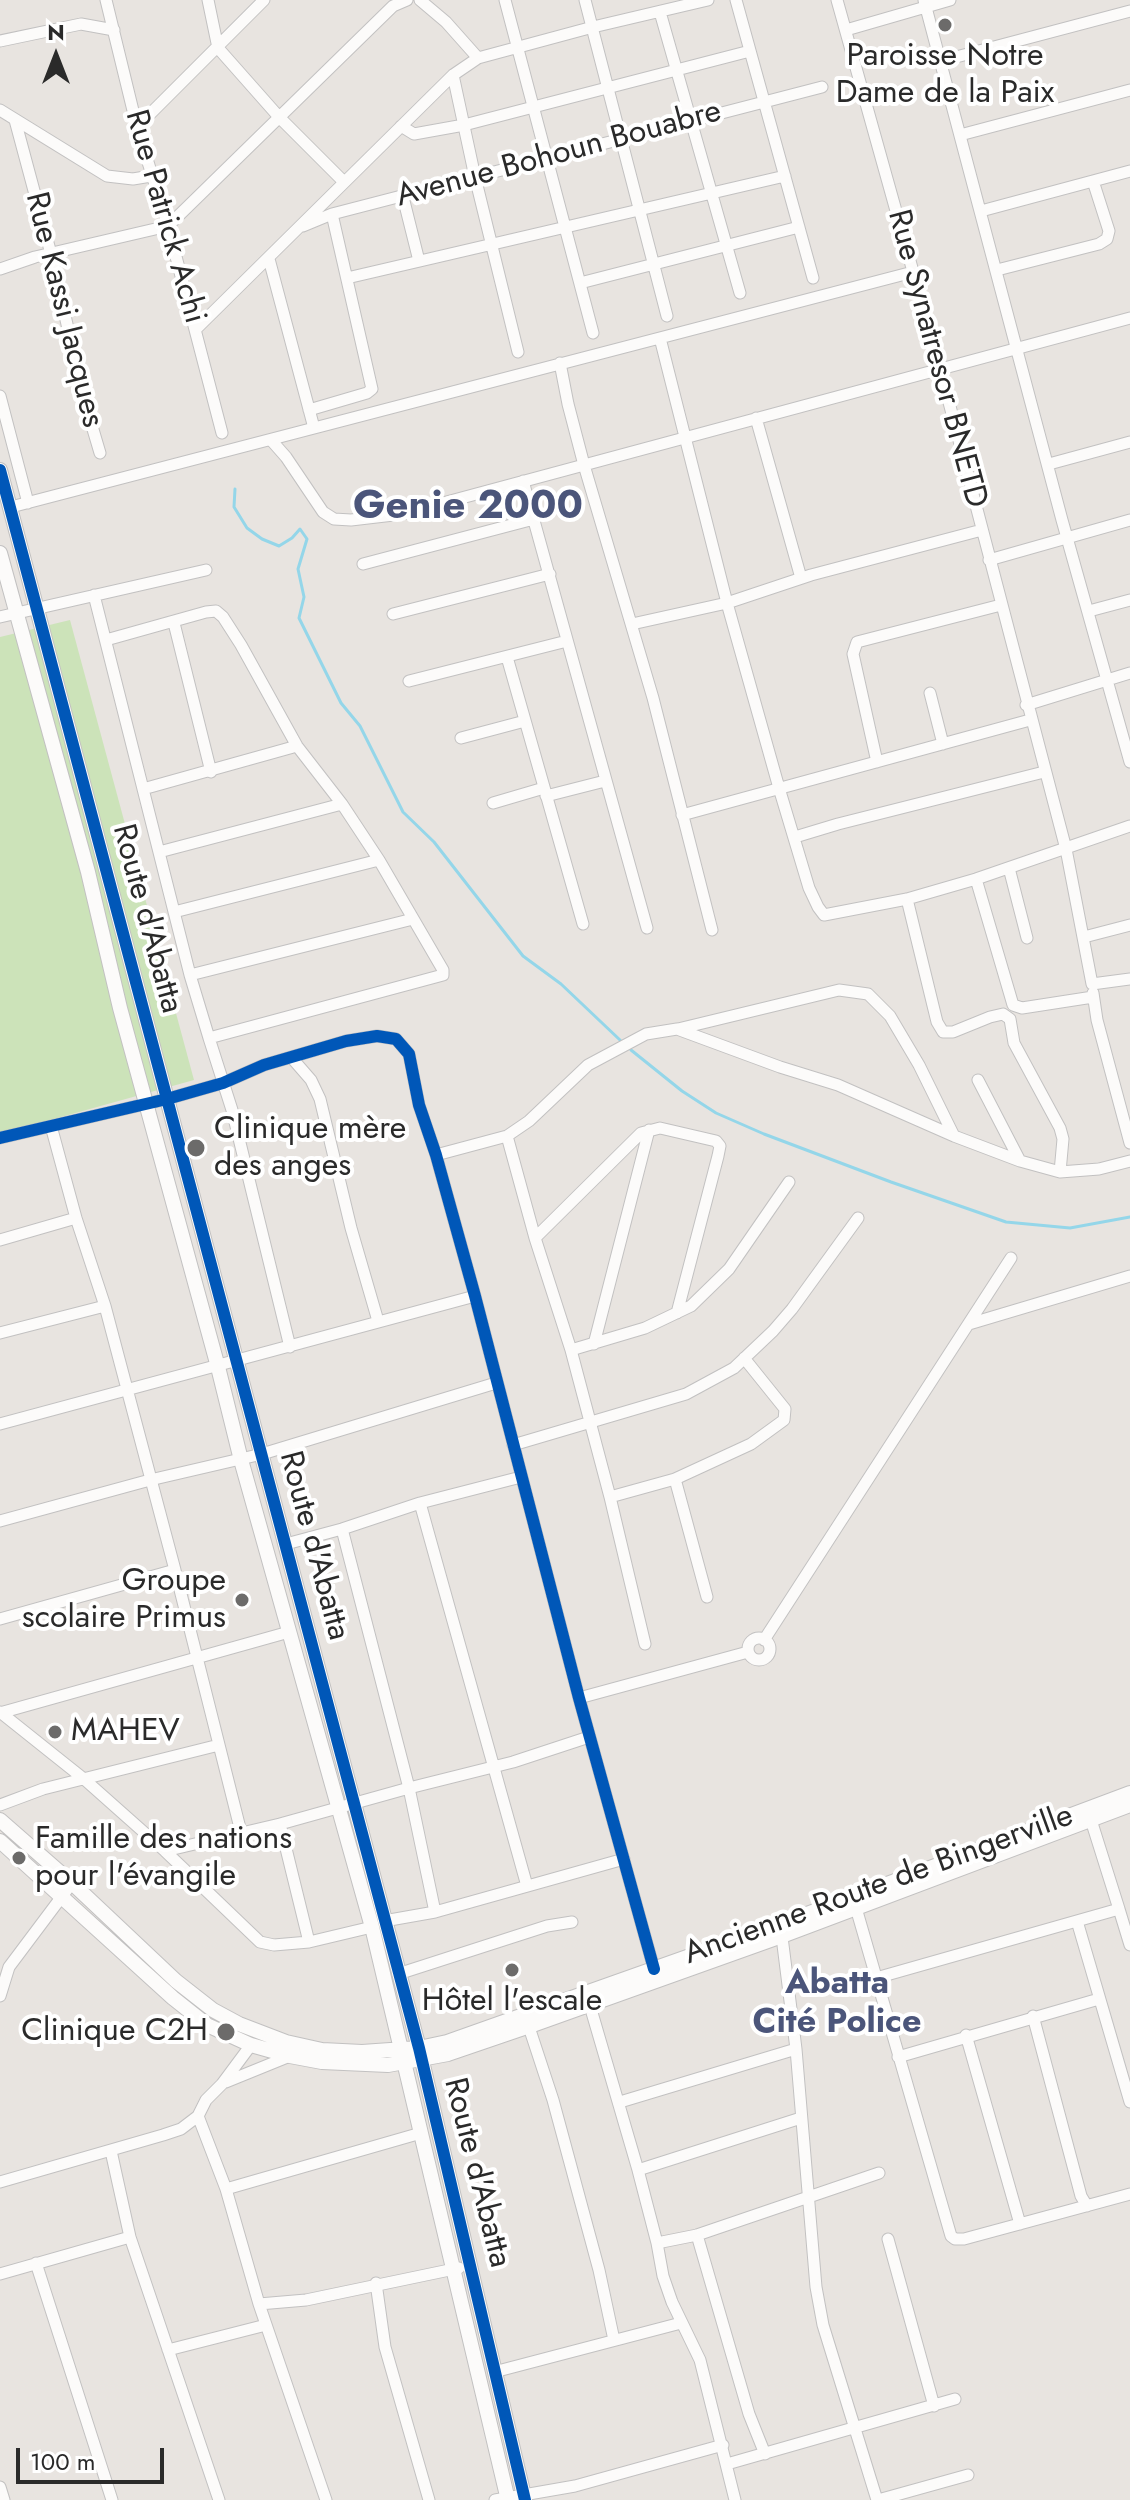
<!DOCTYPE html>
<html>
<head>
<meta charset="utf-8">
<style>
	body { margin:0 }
	#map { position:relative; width:1130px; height:2500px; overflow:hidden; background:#e8e4e0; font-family:Jost,sans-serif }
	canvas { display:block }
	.north { position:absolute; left:16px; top:16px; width:80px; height:80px; -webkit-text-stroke:6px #fff; paint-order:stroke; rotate:0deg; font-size:22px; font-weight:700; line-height:32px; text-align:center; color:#2a2a2a }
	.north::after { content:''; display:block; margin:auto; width:28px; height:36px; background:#2a2a2a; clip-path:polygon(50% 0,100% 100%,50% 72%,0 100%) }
	.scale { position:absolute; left:16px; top:2448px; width:148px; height:36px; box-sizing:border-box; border:4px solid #2a2a2a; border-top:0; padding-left:10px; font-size:24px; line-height:28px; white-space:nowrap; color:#2a2a2a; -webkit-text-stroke:6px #fff; paint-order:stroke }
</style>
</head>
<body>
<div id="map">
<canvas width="1130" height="2500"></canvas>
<div class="north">N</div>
<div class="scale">100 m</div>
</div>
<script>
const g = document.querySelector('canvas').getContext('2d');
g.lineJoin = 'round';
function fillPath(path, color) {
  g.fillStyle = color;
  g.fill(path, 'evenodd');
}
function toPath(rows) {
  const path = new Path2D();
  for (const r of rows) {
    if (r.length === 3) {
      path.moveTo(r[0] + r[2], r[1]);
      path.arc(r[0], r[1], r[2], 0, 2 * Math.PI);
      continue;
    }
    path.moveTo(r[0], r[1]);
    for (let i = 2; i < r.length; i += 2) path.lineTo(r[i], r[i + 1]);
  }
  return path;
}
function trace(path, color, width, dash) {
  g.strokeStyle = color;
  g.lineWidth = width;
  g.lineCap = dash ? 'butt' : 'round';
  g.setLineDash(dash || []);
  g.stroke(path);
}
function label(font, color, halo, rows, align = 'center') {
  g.font = font + ' Jost,sans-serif';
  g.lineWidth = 8;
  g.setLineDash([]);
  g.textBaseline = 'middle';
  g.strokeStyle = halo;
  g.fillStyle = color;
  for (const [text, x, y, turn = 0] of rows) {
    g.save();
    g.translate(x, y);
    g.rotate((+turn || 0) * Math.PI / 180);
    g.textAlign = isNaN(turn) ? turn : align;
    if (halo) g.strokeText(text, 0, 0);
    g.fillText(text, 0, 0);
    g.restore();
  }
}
fillPath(toPath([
	[70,620,194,1080,0,1134,0,637]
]), '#cce3b9');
trace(toPath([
	[235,489,234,507,247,528,262,539,279,546,292,538,300,529,307,539,298,569,304,597,299,618,341,703,360,726,403,812,434,842,523,956,561,984,620,1040],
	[631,1050,682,1091,716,1113,764,1134,891,1182,1006,1222,1070,1228,1130,1217]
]), '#94d6e9', 3);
const minor = toPath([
	[106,0,137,127,168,226,222,433],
	[208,0,218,48,279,117,344,182],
	[420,0,446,22,478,58],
	[505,0,593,333],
	[585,0,667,316],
	[736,0,813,278],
	[837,0,940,368,1066,849,1092,984,1130,979],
	[924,0,1062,520,1130,762],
	[660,12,740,293],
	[846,30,950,0],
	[0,41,81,24,114,30],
	[941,61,1130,11],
	[453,75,475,177,518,352],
	[0,110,107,176,133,179,151,176],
	[15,120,51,254,84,399,100,453],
	[401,126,414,134,464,125,750,51],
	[137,127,264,0],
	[960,135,1130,90],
	[403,197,419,261],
	[981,211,1130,171],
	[303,226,332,214,822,87],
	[269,259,314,428],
	[0,269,35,257,168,226,393,6,407,0],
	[997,270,1099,244,1107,239,1109,231,1093,181],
	[347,278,785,176],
	[580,283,799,227],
	[196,329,453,75,478,58,593,27,708,0],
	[660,338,727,603,779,788,809,888,818,907,824,915,907,899,976,879,1130,826],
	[560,363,568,404,584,465,653,698,712,930],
	[0,396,28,503],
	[309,410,367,393,372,389,332,214],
	[756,418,801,578],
	[271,440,286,457,323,512,334,519,351,520,402,514,1130,318],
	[1049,464,1130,442],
	[523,481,647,928],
	[11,507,913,272],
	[989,560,1130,520],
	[363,564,534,519],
	[94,595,190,975,209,1038,443,975,443,970,379,860,342,804,297,746,241,645,223,617,216,611,206,612,106,640],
	[1089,611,1130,600],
	[393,614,550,574],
	[0,617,206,570],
	[174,623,211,772],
	[632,624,727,603,811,575,982,530],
	[507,657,583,924],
	[409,681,567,641],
	[930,693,943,744],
	[1026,705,1130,673],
	[461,738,525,721],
	[877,762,853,654,857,642,1001,605],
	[143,789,297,746],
	[546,796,605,781],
	[493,803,544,788],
	[682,815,1030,720],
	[795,837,838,824,1044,772],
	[159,852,342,804],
	[1009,868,1027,938],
	[976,879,1013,1005,1022,1008,1093,997],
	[907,899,937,1022,943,1032,953,1032,990,1017,1003,1014,1010,1019,1014,1043,1060,1128,1063,1139,1060,1172],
	[174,912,379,860],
	[1084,937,1130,925],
	[190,975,413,919],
	[1093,993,1097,1020,1130,1143],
	[678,1029,839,990,868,994,890,1016,919,1065,954,1136],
	[209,1038,232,1110,290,1347],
	[291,1057,311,1080,320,1099,351,1228,378,1321],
	[978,1080,1020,1161],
	[507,1136,535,1238,571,1350,610,1497,645,1644],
	[0,1138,167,1099,223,1083,264,1065,346,1041,377,1036,396,1039,409,1054,419,1105,436,1155,475,1296,579,1698,654,1969],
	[436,1155,507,1136,529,1121,588,1065,646,1034,677,1029,780,1067,838,1085,954,1136,1020,1161,1060,1172,1099,1169,1130,1161],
	[535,1238,641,1133,660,1128,716,1141,720,1146,718,1156,677,1313],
	[0,1240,76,1218],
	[969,1324,1130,1276],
	[0,1333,105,1306],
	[594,1344,649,1130],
	[571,1350,645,1328,691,1306,729,1269,789,1182],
	[0,1424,475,1296],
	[513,1445,686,1394,734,1368,773,1331,792,1309,858,1218],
	[675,1479,707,1597],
	[610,1497,675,1479,751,1444,784,1420,785,1409,744,1358],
	[420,1503,521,1477],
	[0,1521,150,1480,262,1454,496,1383],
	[342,1529,409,1788,435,1912],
	[286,1544,342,1529,420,1503,527,1886],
	[175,1570,241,1832],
	[0,1619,175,1570,105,1306,76,1218,51,1126],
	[759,1649,11],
	[764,1640,1011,1258],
	[579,1698,748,1652],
	[0,1712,84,1779,165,1851,260,1942,274,1945,309,1942,372,1927],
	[0,1713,289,1632],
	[0,1805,43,1789,219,1745],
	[280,1824,409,1788,513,1762,589,1737],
	[165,1851,280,1824,309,1942],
	[854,1901,951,2236,955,2239,964,2239,1130,2194],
	[1119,1909,1130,1945],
	[384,1921,435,1912,624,1859],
	[1077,1921,1130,2102],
	[781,1929,796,2049,816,2287,823,2325,877,2500],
	[398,1974,547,1926,572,1922],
	[876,1978,1119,1909,1091,1820],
	[0,1996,9,1967,72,1883],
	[588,1999,638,2170,657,2243,663,2276,672,2302,700,2360,735,2500],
	[1033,2016,1081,2196,1087,2206],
	[527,2021,553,2100,599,2270,614,2340],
	[966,2035,1020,2224],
	[251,2045,222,2084,206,2100,198,2116,226,2189,259,2304,326,2500],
	[898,2057,1099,1999],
	[226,2082,290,2056],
	[620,2102,796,2049],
	[111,2151,130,2237,219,2500],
	[638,2170,801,2118],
	[0,2182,163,2135,181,2129,198,2116],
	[226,2189,421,2133],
	[697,2235,749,2414,765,2454],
	[888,2239,934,2406],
	[657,2243,697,2235,879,2173],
	[36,2263,112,2500],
	[0,2274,130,2237],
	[376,2283,385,2347,429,2500],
	[259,2304,306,2300,459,2268],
	[168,2350,266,2325],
	[494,2372,681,2323],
	[727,2464,955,2399],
	[0,2487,4,2500],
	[495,2500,575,2486,723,2445],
	[878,2500,968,2475]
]);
const tertiary = toPath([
	[0,470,419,2048,525,2500],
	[0,553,88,872,120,1008,218,1367,241,1460,372,1927,508,2500],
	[0,1820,72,1883,176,1981,213,2010,239,2024,286,2042,322,2050,362,2052,419,2048,447,2042,780,1924,1130,1793],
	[0,1841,173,1998,207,2025,251,2045,290,2056,322,2062,388,2065,448,2054,530,2026,782,1936,1130,1805]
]);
trace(minor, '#c2c1c1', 13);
trace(tertiary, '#c2c1c1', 16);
trace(minor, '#fcfbfa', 11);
trace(tertiary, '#fcfbfa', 14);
trace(toPath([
	[0,470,419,2048,525,2500],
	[0,1138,167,1099,223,1083,264,1065,346,1041,377,1036,396,1039,409,1054,419,1105,436,1155,475,1296,579,1698,654,1969]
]), '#0057b8', 12);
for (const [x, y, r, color] of [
	[945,25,8,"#6c6b6a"],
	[196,1148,10,"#6c6b6a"],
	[242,1600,8,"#6c6b6a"],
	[55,1732,8,"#6c6b6a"],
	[19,1858,8,"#6c6b6a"],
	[512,1970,8,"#6c6b6a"],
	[226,2032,10,"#6c6b6a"]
]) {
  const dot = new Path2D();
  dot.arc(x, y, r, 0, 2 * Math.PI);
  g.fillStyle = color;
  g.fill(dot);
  trace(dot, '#fff', 3);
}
label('32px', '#2a2a2a', '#fff', [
	["Paroisse Notre",945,57,"center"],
	["Dame de la Paix",945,94,"center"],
	["Clinique mère",214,1130],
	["des anges",214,1167],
	["Groupe",226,1582,"right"],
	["scolaire Primus",226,1619,"right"],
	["MAHEV",71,1732],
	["Famille des nations",35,1840],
	["pour l'évangile",35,1877],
	["Hôtel l'escale",512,2002,"center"],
	["Clinique C2H",208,2032,"right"]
], 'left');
label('32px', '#2a2a2a', '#fff', [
	["Avenue Bohoun Bouabre",559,155,-15],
	["Rue Patrick Achi",164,217,74],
	["Rue Kassi Jacques",63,310,76],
	["Rue Synatresor BNETD",936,359,75],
	["Route d'Abatta",146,919,75],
	["Route d'Abatta",313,1546,75],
	["Ancienne Route de Bingerville",879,1886,-20],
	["Route d'Abatta",476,2173,76]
]);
label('bold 34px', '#4b557a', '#fff', [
	["Abatta",837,1985],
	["Cité Police",837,2024]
]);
label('bold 40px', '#4b557a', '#fff', [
	["Genie 2000",468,508]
]);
</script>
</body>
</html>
